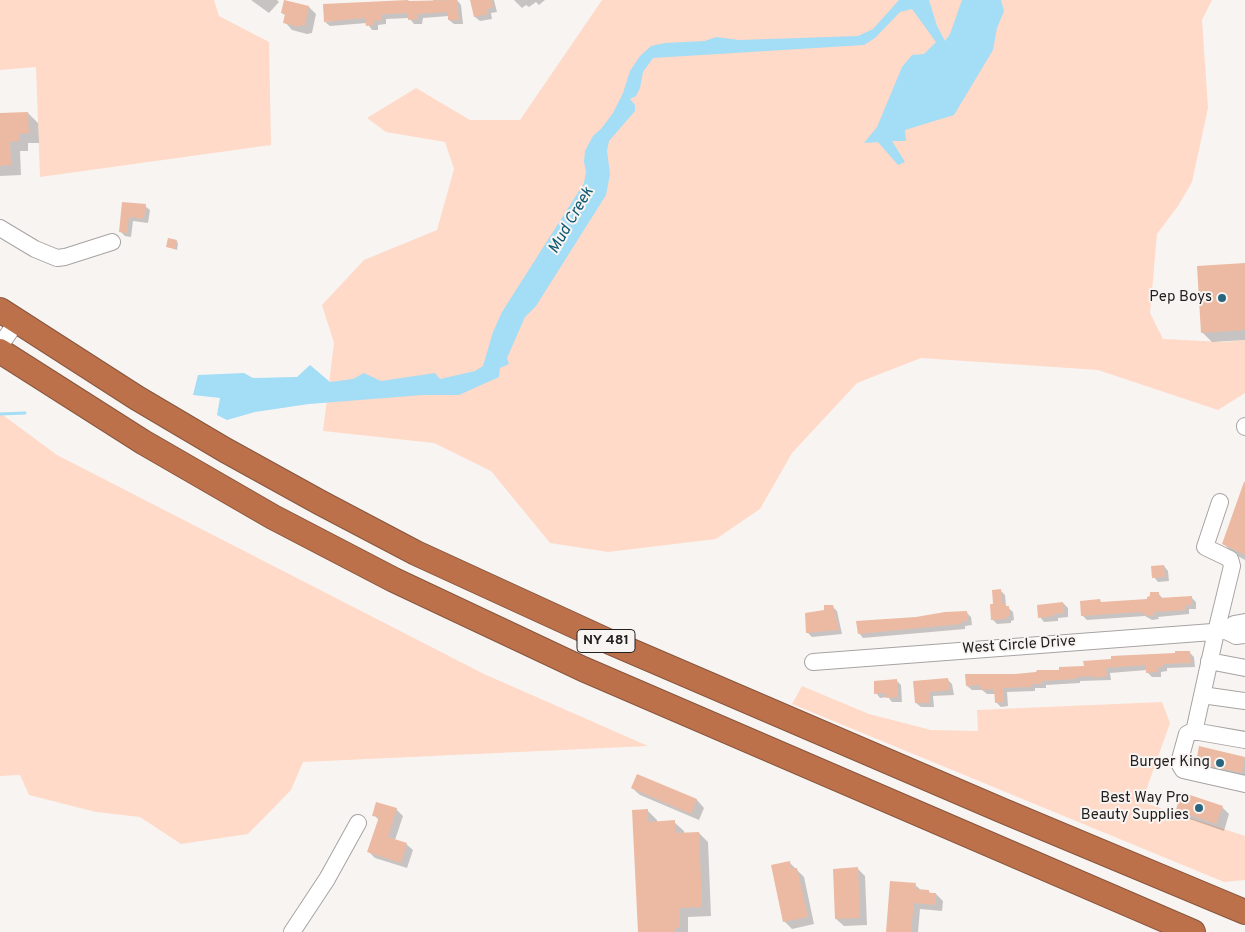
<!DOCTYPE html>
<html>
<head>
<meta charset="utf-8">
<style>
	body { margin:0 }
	canvas { display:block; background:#f8f4f2 }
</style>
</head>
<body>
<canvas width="1245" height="932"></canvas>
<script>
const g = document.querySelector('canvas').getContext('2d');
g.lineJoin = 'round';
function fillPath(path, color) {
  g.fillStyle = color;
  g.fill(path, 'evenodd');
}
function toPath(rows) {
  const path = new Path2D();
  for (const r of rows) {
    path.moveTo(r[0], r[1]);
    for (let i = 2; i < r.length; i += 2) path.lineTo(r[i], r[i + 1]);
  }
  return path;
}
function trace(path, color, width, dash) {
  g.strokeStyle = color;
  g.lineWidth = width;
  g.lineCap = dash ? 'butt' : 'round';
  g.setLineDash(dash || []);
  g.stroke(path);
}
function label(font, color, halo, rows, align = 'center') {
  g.font = font + ' Overpass,sans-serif';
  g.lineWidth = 4;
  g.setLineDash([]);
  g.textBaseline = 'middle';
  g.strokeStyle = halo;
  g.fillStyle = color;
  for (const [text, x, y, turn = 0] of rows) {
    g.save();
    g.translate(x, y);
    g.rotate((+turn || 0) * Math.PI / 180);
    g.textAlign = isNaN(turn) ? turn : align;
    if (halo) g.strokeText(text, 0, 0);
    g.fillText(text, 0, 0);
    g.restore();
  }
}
fillPath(toPath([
	[0,0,214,0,219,16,269,42,271,145,40,177,36,67,0,70],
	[602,0,1212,0,1202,20,1208,108,1192,182,1178,206,1157,234,1150,313,1163,339,1223,342,1245,340,1245,393,1218,410,1098,370,921,358,857,383,792,453,760,509,716,539,608,552,550,543,491,471,434,443,323,431,334,343,322,305,364,260,437,230,454,169,445,142,386,132,367,118,416,88,470,120,520,120],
	[0,413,57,455,484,674,648,746,303,762,291,790,248,834,181,844,140,817,96,812,29,795,20,775,0,776],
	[802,686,869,714,931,730,978,731,977,710,1162,702,1170,723,1142,802,1245,836,1245,880,1224,882,792,704]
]), '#ffdac8');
fillPath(toPath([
	[899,0,929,0,937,26,945,41,950,34,962,0,1001,0,1004,11,997,28,993,50,954,115,905,130,906,141,892,141,905,162,898,165,878,142,864,143,877,127,902,67,912,55,924,54,936,42,912,9,900,12,875,38,864,45,653,58,643,72,640,88,636,96,630,99,635,105,635,111,609,141,607,151,610,174,606,195,536,306,525,317,507,358,509,364,500,368,499,377,459,395,423,395,309,404,255,412,227,420,217,415,220,398,193,395,198,375,244,373,253,378,297,377,310,365,330,382,353,379,364,373,381,381,435,373,440,379,475,371,483,366,493,332,502,312,584,183,586,172,584,162,585,151,593,136,601,129,613,113,623,93,630,71,640,56,651,46,665,43,705,41,716,37,739,40,858,36,873,29]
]), '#a4ddf6');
fillPath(toPath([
	[251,0,277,0,279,2,269,13],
	[433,0,457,0,461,5,463,24,454,24,449,20,449,16,423,18,422,24,414,24,409,18,386,19,386,24,378,25,378,30,372,30,367,23,330,26,325,22,433,2],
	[472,0,494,0,497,12,491,13,492,19,480,21,475,17],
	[514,0,545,0,539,5,536,2,529,7,526,5,522,8],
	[285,2,309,7,316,14,312,33,307,34,292,30,285,22,286,16,282,13],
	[0,113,2,114,28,113,38,123,39,143,28,143,28,151,20,151,21,175,0,176],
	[123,203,145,206,150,210,148,223,133,221,131,237,125,236,120,231],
	[176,241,178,243,177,250,168,247],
	[1245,264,1245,340,1212,342,1202,332],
	[1245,491,1245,560,1234,554,1224,544],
	[1164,566,1168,571,1169,581,1158,582,1154,577],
	[1001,591,1005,595,1006,606,1013,612,1014,620,1011,621,1011,623,997,624,992,619,995,605],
	[1158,593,1163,599,1191,597,1196,602,1196,609,1189,609,1189,614,1158,617,1159,619,1152,620,1145,616,1087,620,1082,615,1100,601,1103,604,1148,601],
	[1063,603,1068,608,1068,617,1058,618,1058,621,1044,622,1040,617],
	[832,606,837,611,842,634,812,637,807,632],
	[966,612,971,617,972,625,965,626,965,629,863,638,859,633,916,618],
	[1189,652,1194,657,1195,667,1167,668,1167,671,1161,672,1161,677,1152,677,1147,672,1147,670,1110,673,1111,680,1080,681,1080,683,1046,685,1046,688,1035,688,1035,691,1007,692,1008,706,1001,707,996,702,996,694,987,694,982,690,972,690,967,686,1015,675,1061,672],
	[947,679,952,684,954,695,933,696,934,707,921,707,916,703,914,682],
	[896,680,901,685,902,702,892,702,888,697,880,698,876,693],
	[1245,758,1245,779,1204,770,1197,762],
	[638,775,697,800,704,808,699,820,640,795,632,788],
	[1222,807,1229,814,1224,831,1184,817,1177,810],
	[396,809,403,816,395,840,406,844,413,850,407,868,375,858,369,852,379,820,374,815],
	[647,810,657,820,657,822,674,822,684,831,684,833,699,833,708,842,711,916,688,917,688,932,640,932],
	[789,862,804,877,814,924,792,929,784,921],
	[858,869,865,876,867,925,844,926,836,919],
	[915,885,921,890,928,891,932,894,936,894,943,901,942,911,920,909,918,932,888,932]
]), '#0003');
trace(toPath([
	[0,414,25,413]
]), '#a4ddf6', 3);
fillPath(toPath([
	[284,0,309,6,305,26,301,25,299,27,283,23,285,14,281,13],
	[408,0,409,1,457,0,459,20,448,20,448,12,418,14,418,19,408,20,408,13,385,14,382,15,382,20,374,21,374,25,366,26,365,18,324,22,323,4],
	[470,0,492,0,493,7,487,9,488,14,474,17],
	[28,112,29,133,19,134,19,141,10,142,11,165,0,166,0,113],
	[122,202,146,204,144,219,129,217,127,233,119,232],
	[168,238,177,240,175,249,166,247],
	[1245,263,1245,330,1201,333,1197,266],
	[1244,482,1245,482,1245,555,1222,544],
	[1164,565,1165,577,1152,578,1151,566],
	[1001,589,1002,603,1005,603,1006,606,1009,606,1010,616,1007,616,1006,619,991,620,990,604,993,604,992,590],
	[1150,592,1159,592,1159,598,1192,596,1192,605,1185,605,1185,610,1154,612,1155,615,1146,616,1146,613,1141,614,1141,612,1081,616,1080,601,1100,599,1101,602,1147,599,1147,597,1150,596],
	[1063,602,1064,613,1054,614,1054,616,1038,618,1037,605],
	[824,605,833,605,839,630,806,633,805,613,824,610],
	[967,611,968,621,961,621,961,624,858,634,856,621,916,617,945,612],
	[1175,651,1190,651,1191,663,1163,664,1163,667,1157,667,1157,672,1146,673,1146,665,1106,668,1107,676,1094,678,1093,676,1076,677,1076,679,1042,681,1042,684,1031,684,1031,687,1003,688,1004,702,995,703,994,689,981,690,980,685,966,686,965,674,1015,674,1036,672,1037,670,1059,670,1059,667,1084,666,1083,661,1111,659,1111,656,1175,653],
	[948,678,950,690,929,692,930,703,915,703,913,681],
	[897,679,898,697,886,698,886,693,874,694,874,681],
	[1199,746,1245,757,1242,773,1196,763],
	[637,774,697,799,691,814,631,788],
	[1181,792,1223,806,1216,824,1176,810],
	[376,802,397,808,388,837,407,843,401,863,367,852,379,817,372,816],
	[648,809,648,822,675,820,675,833,699,832,702,907,679,908,680,928,675,928,675,932,638,932,632,810],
	[790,861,791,869,797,868,808,917,783,922,771,865],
	[858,867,860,918,835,919,833,869],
	[890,881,916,883,915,889,929,890,929,893,936,893,935,905,914,903,911,932,886,932]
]), '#ecbaa2');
const minor = toPath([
	[0,228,35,249,57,258,65,257,112,242],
	[0,346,17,321],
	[1245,426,1245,427],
	[1226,631,1234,624,1245,622],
	[1209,661,1245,668],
	[813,662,1226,631,1236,636,1245,635],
	[1202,695,1245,701],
	[1194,732,1216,632,1232,566,1230,559,1205,547,1220,502],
	[1245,740,1199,732,1191,732,1187,734,1179,763,1183,770,1245,784],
	[292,932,327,879,358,823]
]);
const highway = toPath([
	[0,310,137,398,225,450,321,503,416,553,610,642,1001,810,1245,912],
	[0,351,143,442,273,517,394,580,583,669,1193,932]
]);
trace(minor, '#a7a3a2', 18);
trace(highway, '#87553c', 26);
trace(minor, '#fff', 16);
trace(highway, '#bd714b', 24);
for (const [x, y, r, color] of [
	[1222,298,5,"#29657d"],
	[1220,763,5,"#29657d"],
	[1199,808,5,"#29657d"]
]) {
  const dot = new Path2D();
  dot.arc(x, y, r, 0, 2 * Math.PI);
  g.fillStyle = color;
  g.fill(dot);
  trace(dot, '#f8f4f2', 2);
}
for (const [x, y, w] of [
	[606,641,58]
]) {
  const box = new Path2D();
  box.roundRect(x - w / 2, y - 11.5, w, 23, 4);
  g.fillStyle = '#f8f4f2';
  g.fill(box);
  trace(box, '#232120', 1);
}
label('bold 14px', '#232120', null, [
	["NY 481",606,641]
]);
label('15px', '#232120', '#f8f4f2', [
	["Pep Boys",1212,298],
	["Burger King",1210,763],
	["Best Way Pro",1189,799],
	["Beauty Supplies",1189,816]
], 'right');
label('15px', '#232120', '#f8f4f2', [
	["West Circle Drive",1019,646,-4]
]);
label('italic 16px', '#115a73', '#f8f4f2', [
	["Mud Creek",572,221,-60]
]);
</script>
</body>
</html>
